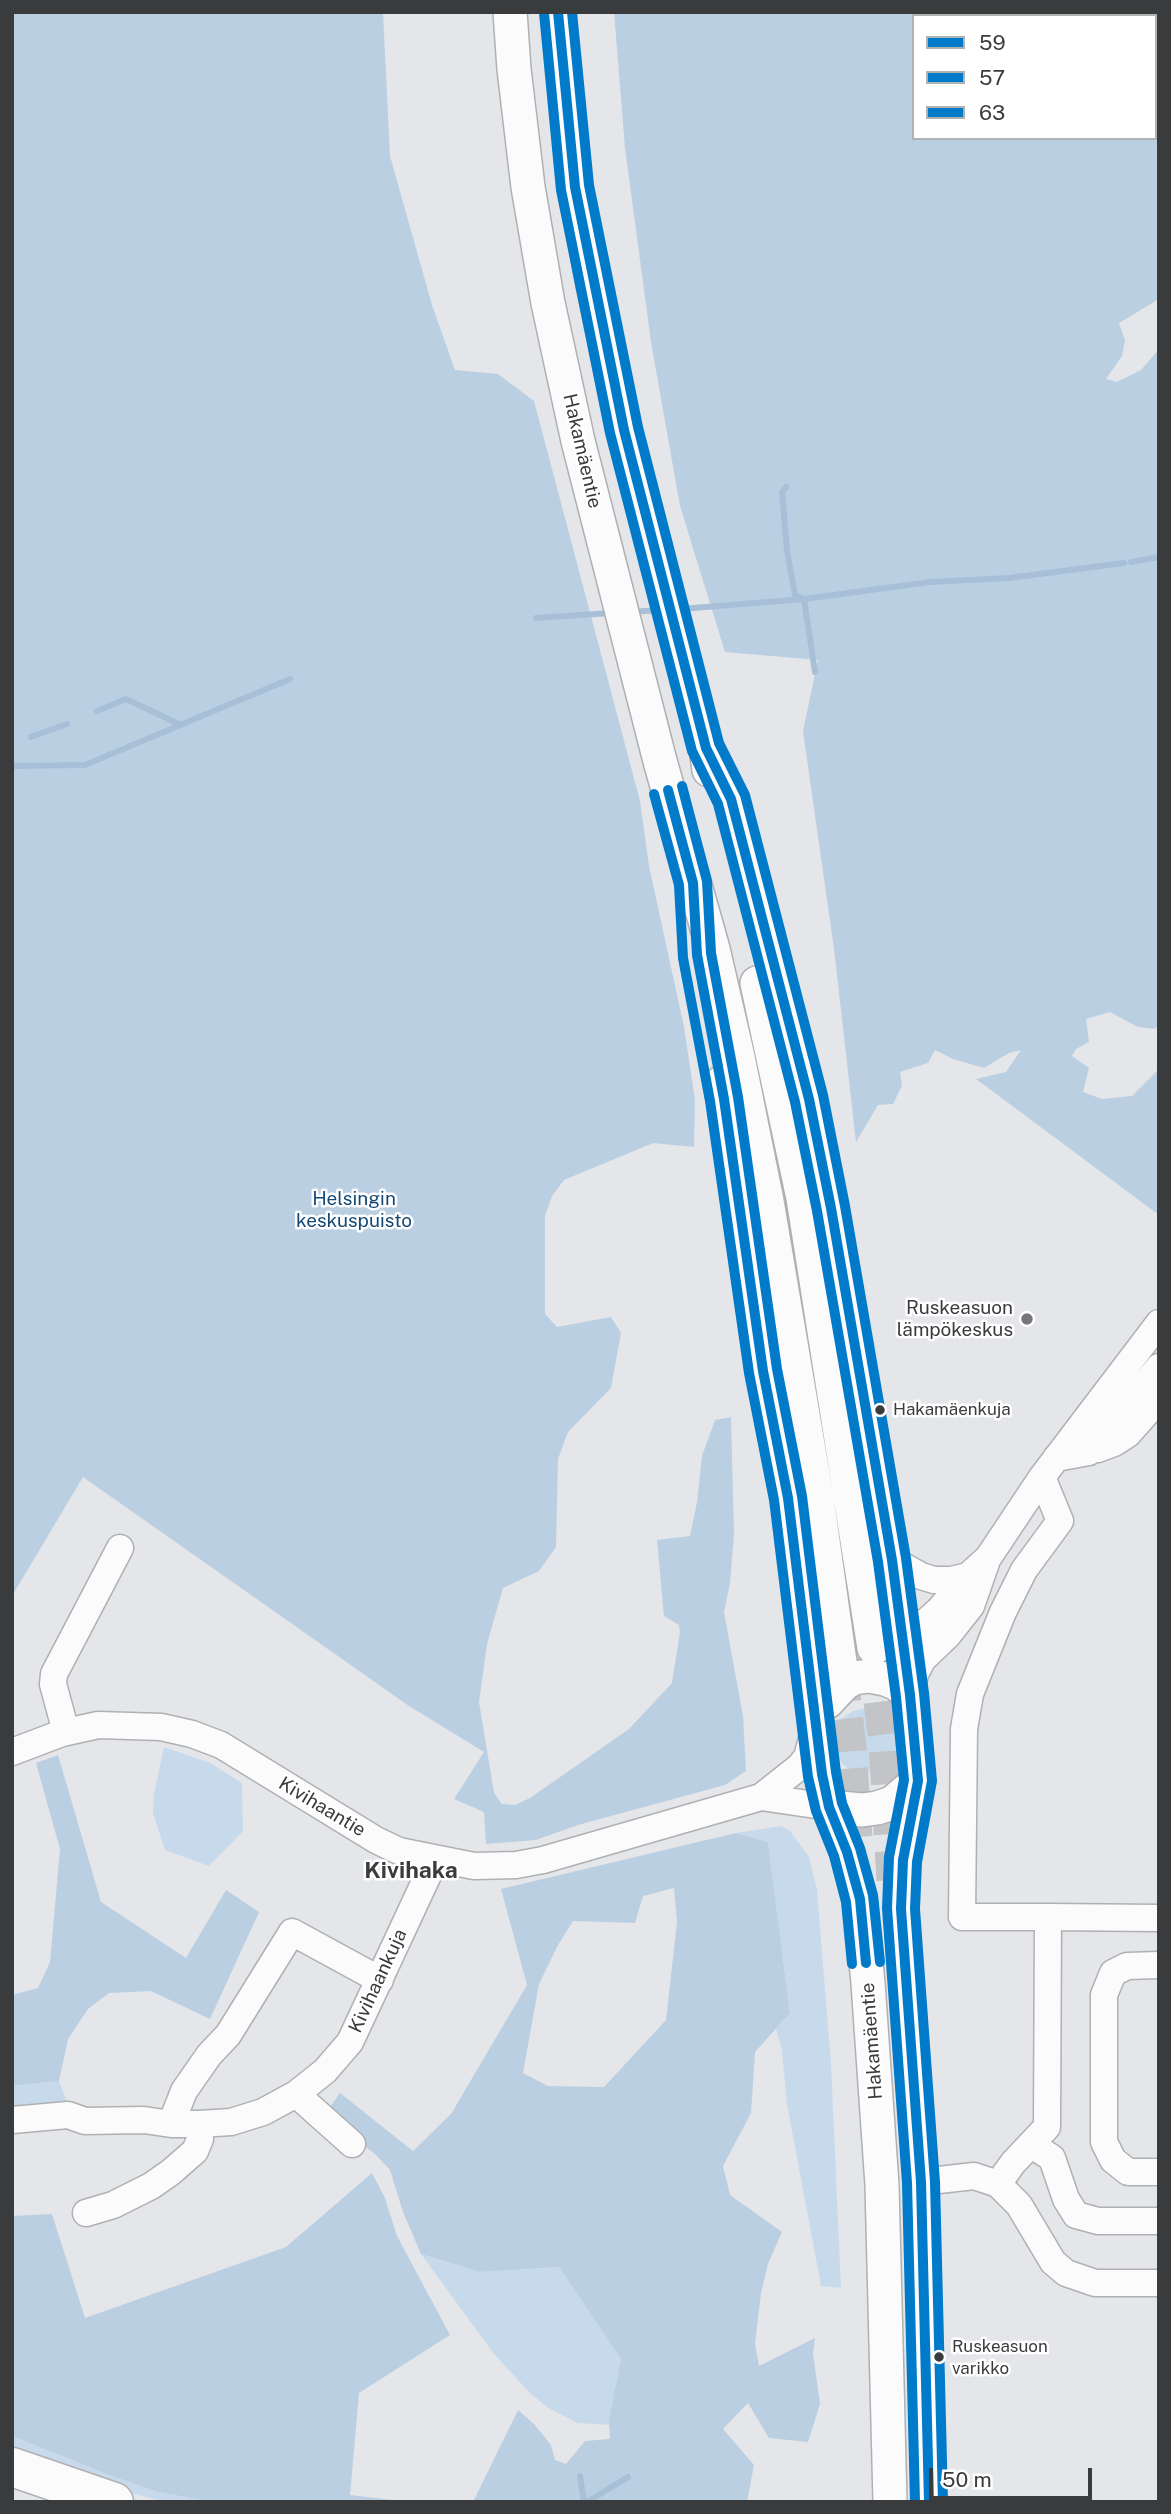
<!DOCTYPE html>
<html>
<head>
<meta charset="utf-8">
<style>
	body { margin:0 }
	#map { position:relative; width:1171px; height:2514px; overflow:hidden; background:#e4e6e9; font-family:"Public Sans",sans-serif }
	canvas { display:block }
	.frame { position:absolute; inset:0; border:14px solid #3a3b3d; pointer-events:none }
	.legend { position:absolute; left:912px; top:14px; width:245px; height:126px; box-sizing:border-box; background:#fff; border:2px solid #b0b1b1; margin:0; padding:9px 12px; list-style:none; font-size:21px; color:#3a3b3d }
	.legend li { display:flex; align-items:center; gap:14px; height:35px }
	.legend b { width:35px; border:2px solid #b0b1b1 }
	.scale { position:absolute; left:929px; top:2468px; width:163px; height:32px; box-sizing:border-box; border:4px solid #3a3b3d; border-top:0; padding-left:9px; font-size:21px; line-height:24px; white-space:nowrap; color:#3a3b3d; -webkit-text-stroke:5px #fff; paint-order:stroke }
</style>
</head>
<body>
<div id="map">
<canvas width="1171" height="2514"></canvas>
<div class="frame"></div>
<ul class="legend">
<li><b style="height:9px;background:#007ac9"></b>59</li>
<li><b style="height:9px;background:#007ac9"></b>57</li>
<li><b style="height:9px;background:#007ac9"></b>63</li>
</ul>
<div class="scale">50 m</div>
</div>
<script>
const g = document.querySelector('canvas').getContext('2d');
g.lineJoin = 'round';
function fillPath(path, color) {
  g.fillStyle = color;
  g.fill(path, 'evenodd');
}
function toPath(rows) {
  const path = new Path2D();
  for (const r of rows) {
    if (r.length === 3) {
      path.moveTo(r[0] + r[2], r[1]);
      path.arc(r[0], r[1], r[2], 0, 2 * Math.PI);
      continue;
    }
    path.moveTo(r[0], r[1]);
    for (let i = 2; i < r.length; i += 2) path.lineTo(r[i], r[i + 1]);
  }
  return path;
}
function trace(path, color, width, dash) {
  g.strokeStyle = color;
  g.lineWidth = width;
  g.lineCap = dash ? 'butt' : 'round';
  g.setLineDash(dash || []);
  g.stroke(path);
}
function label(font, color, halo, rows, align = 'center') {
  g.font = font + ' "Public Sans",sans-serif';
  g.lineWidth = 5;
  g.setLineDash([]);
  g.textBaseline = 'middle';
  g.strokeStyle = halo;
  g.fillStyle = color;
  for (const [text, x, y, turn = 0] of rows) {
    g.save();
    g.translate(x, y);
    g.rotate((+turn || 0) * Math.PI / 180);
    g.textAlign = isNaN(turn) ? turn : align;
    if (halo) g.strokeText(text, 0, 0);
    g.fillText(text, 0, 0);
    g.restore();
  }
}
fillPath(toPath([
	[865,1741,32],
	[164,1747,210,1763,242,1783,243,1831,209,1866,165,1850,153,1813,154,1794],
	[781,1826,790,1831,809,1857,817,1890,831,2064,841,2288,821,2286,787,2104,782,2050,776,2029,790,2013,768,1842,736,1833],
	[59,2081,68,2105,12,2110,12,2086],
	[421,2254,480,2272,559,2267,621,2359,609,2425,577,2423,547,2407,530,2393,494,2354],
	[12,2436,109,2475,158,2492,212,2502,165,2502,68,2476,12,2456]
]), '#c7daec');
fillPath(toPath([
	[12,12,383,12,390,156,432,305,455,370,498,374,534,401,640,801,649,866,684,1027,695,1100,694,1147,653,1143,564,1180,552,1196,545,1216,545,1314,557,1327,611,1317,621,1333,611,1388,568,1432,558,1459,556,1547,539,1571,503,1588,487,1644,479,1702,494,1793,502,1804,515,1805,530,1798,629,1729,672,1683,680,1632,679,1625,664,1616,657,1540,690,1536,697,1502,702,1456,715,1420,731,1417,734,1535,730,1583,724,1612,743,1716,746,1771,725,1785,578,1825,536,1840,486,1844,484,1812,454,1799,484,1752,409,1706,83,1477,12,1596],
	[614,12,1159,12,1159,299,1119,323,1125,340,1122,356,1106,379,1117,382,1141,370,1159,349,1159,1026,1154,1029,1138,1027,1110,1012,1086,1019,1089,1042,1076,1049,1072,1056,1089,1068,1083,1092,1102,1099,1132,1096,1159,1069,1159,1215,976,1079,1006,1072,1021,1050,1009,1053,984,1068,953,1059,935,1050,928,1063,900,1072,902,1086,893,1104,878,1105,856,1142,834,949,803,731,818,660,725,652,680,506,651,342,625,148],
	[914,16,1155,16,1155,138,1076,138,1074,140,1074,138,914,138],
	[58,1755,101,1902,186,1958,226,1890,259,1912,210,2019,151,1991,109,1993,88,2009,68,2039,59,2081,12,2086,12,1995,38,1988,50,1962,60,1849,36,1763],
	[736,1833,768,1842,790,2013,755,2052,751,2113,723,2166,730,2195,782,2232,768,2264,761,2293,755,2344,759,2366,815,2338,813,2354,820,2404,808,2442,769,2438,748,2403,723,2429,754,2465,747,2502,473,2502,518,2410,534,2424,551,2445,555,2460,566,2464,585,2441,610,2439,609,2421,621,2359,559,2267,480,2272,421,2254,403,2212,390,2170,376,2155,325,2114,340,2093,413,2151,451,2114,527,1985,501,1889],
	[674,1888,677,1922,666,2020,604,2087,548,2086,523,2073,539,1984,558,1945,573,1921,635,1923,643,1896],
	[372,2173,385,2198,397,2236,450,2335,359,2393,350,2495,410,2502,212,2502,158,2492,109,2475,12,2436,12,2216,52,2214,85,2318,286,2247]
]), '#bbcfe3');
trace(toPath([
	[786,487,782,492,787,551,795,595,803,599],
	[1131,562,1159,557],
	[681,609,804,599],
	[632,612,658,610],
	[536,618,611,613],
	[815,672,804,599,930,582,1009,578,1124,563],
	[97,711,126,699,179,724],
	[31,737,67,724],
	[12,766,85,765,290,679],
	[580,2476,584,2502],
	[587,2502,628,2477]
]), '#a7c0d8', 6);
trace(toPath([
	[874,1652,885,1742,893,1880],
	[841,1669,850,1748,856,1837]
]), '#c2c4c7', 33, [33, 17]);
const minor = toPath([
	[1098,1449,1114,1443,1128,1434,1159,1399],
	[1056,1458,1089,1452,1159,1367],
	[1042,1477,1060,1521,1024,1570,1003,1612,970,1694,964,1729,962,1917,1048,1917],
	[892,1560,921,1576,934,1580,951,1580,968,1576],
	[903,1642,939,1610,968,1576,988,1558,1042,1477,1159,1323],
	[911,1694,915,1674,923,1659,948,1635,971,1606,986,1563],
	[66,1732,53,1684,54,1674,120,1548],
	[12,1752,62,1733,98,1725,161,1727,192,1734,221,1745,376,1840,399,1851,474,1866,516,1865,543,1860,761,1797,799,1767,807,1757,815,1728],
	[761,1797,829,1807],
	[1159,1965,1127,1966,1113,1973,1104,1995,1104,2142,1113,2160,1128,2172,1159,2172],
	[296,2094,352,2144],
	[12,2120,68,2115,85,2121,144,2120,171,2124,199,2124,231,2122,263,2112,296,2094,325,2071,350,2042,435,1860],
	[171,2124,184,2091,209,2055,228,2035,292,1932,380,1980],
	[1032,2145,1052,2158,1066,2199,1076,2215,1098,2221,1159,2221],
	[921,2182,974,2176,998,2184,1019,2205,1053,2262,1066,2273,1095,2283,1159,2283],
	[998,2184,1013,2163,1047,2127,1048,1917,1159,1918],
	[86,2213,113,2205,151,2186,171,2172,195,2151,200,2139,199,2124]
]);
const major = toPath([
	[510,12,514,69,528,187,548,303,578,441,660,761,713,949,738,1057,767,1201,817,1498,841,1669],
	[558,12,575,187,593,285,624,430,706,748,709,770],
	[706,748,731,799,809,1099,831,1208,886,1522,910,1695,918,1781,903,1860,901,1909,921,2182,929,2502],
	[757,983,803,1198,874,1648],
	[721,1083,763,1371,788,1498,822,1774,829,1807,847,1852,860,1899,868,1983,882,2185,890,2502],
	[827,1702,845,1683,854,1678,869,1676,885,1679,897,1684,910,1695],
	[829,1807,862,1810,877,1808,892,1803,918,1781]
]);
const highway = toPath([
	[12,2467,114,2502]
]);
trace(minor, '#afb0b2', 29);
trace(major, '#afb0b2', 36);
trace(highway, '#afb0b2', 41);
trace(minor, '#fbfbfc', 26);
trace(major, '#fbfbfc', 33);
trace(highway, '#fbfbfc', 38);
trace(toPath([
	[558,12,575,187,624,430,706,748,731,799,809,1099,831,1208,892,1560,910,1695,918,1781,903,1860,901,1909,921,2182,929,2502],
	[668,790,693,883,697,955,724,1099,763,1371,788,1498,822,1774,829,1807,847,1852,860,1899,866,1963]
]), '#007ac9', 10);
trace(toPath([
	[544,13,561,190,610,433,692,751,718,804,795,1102,817,1211,878,1562,896,1697,904,1780,889,1857,887,1908,907,2183,915,2502],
	[654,794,679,885,683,958,710,1101,749,1373,774,1500,808,1777,816,1811,834,1856,846,1902,852,1964]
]), '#007ac9', 10);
trace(toPath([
	[572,12,589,185,638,427,719,743,745,795,823,1095,845,1206,906,1558,924,1693,932,1781,917,1862,915,1909,935,2182,943,2502],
	[682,786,707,881,711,953,738,1097,777,1369,802,1496,836,1772,842,1803,860,1848,873,1895,880,1962]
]), '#007ac9', 10);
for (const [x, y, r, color] of [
	[1027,1319,7,"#767779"],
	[880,1410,6,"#3a3b3d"],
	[939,2357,6,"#3a3b3d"]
]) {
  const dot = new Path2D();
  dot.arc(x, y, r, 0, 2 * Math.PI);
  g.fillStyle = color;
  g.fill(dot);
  trace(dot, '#fff', 2.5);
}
label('17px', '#3a3b3d', '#fff', [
	["Hakamäenkuja",893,1410],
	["Ruskeasuon",952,2347],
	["varikko",952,2369]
], 'left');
label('19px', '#3a3b3d', '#fff', [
	["Hakamäentie",582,451,77],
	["Kivihaantie",322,1807,31],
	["Kivihaankuja",378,1981,-65],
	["Hakamäentie",872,2041,-94]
]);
label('19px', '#144974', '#fff', [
	["Helsingin",354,1199],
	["keskuspuisto",354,1221]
]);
label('19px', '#3a3b3d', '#fff', [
	["Ruskeasuon",1013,1308],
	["lämpökeskus",1013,1330]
], 'right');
label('bold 23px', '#3a3b3d', '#fff', [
	["Kivihaka",411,1871]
]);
</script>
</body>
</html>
